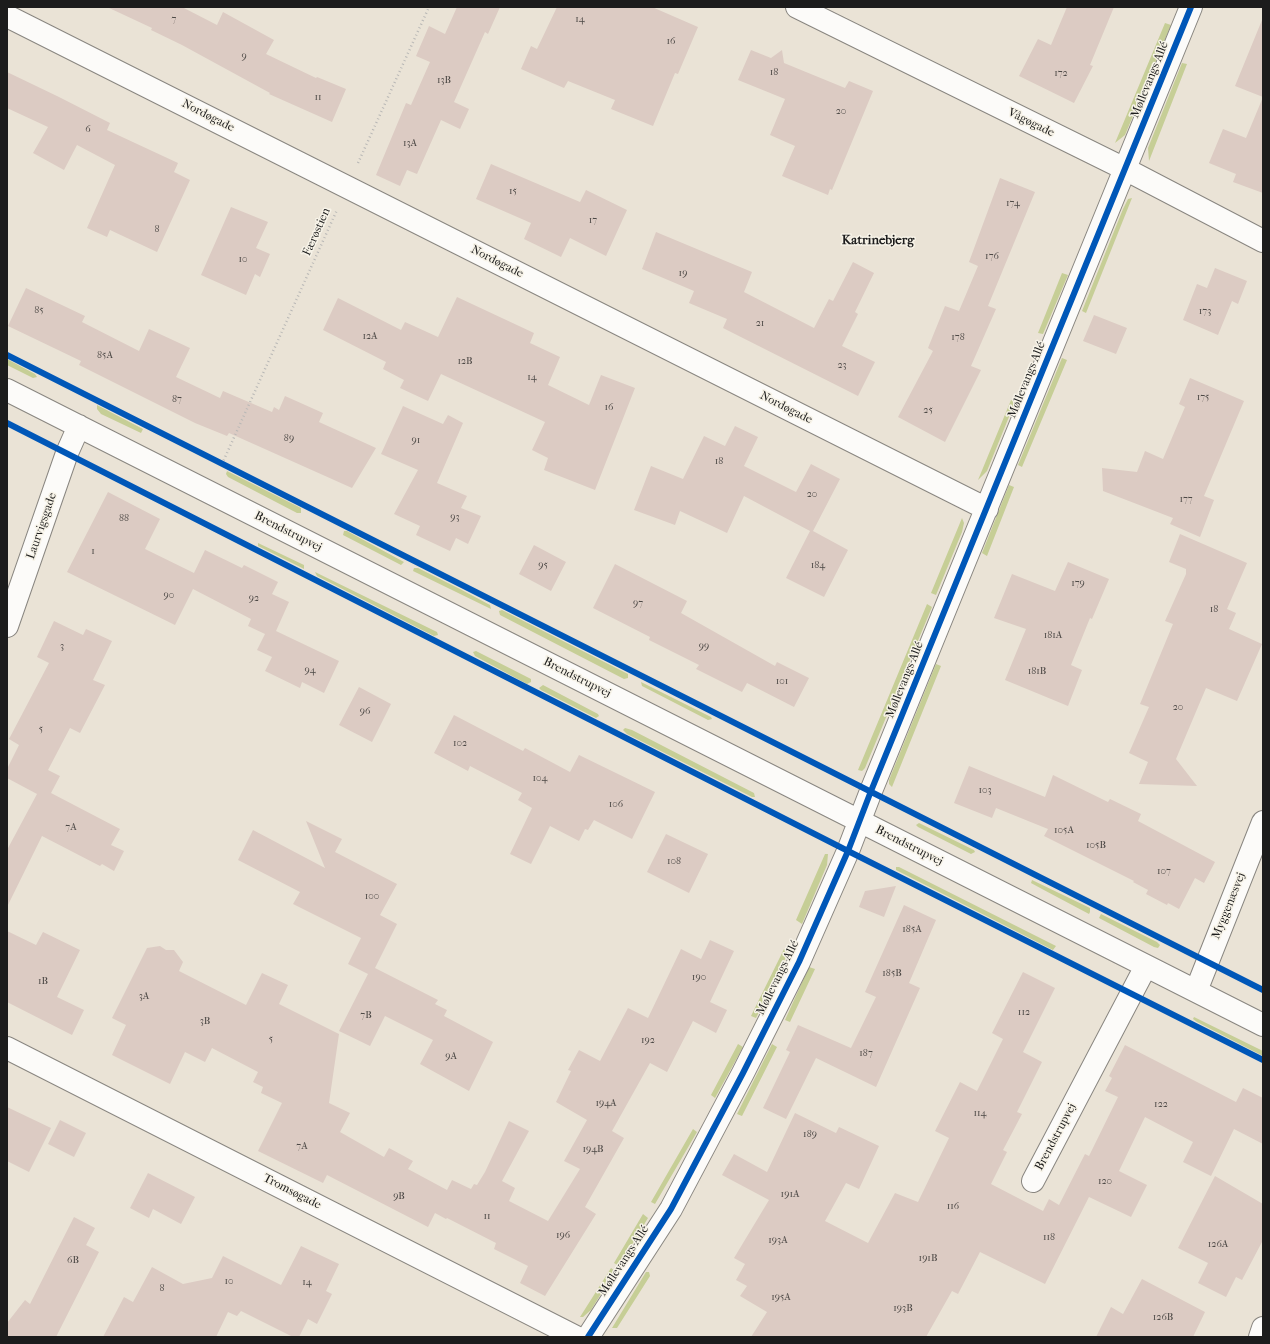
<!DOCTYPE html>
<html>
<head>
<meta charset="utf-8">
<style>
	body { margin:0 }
	#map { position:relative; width:1270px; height:1344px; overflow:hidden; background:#eae3d6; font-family:"IM FELL French Canon",serif }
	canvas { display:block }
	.frame { position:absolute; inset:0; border:8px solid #1c1c1c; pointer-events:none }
</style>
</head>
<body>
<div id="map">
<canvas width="1270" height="1344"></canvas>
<div class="frame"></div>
</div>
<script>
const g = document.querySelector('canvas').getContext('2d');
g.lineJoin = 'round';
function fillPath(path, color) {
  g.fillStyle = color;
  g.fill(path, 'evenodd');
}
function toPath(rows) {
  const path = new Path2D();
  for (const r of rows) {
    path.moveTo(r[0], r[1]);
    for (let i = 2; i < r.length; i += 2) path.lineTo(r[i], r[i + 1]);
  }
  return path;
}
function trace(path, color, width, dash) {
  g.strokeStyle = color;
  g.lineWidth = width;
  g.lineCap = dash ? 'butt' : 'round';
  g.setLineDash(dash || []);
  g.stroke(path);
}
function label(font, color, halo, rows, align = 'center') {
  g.font = font + ' "IM FELL French Canon",serif';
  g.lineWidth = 3;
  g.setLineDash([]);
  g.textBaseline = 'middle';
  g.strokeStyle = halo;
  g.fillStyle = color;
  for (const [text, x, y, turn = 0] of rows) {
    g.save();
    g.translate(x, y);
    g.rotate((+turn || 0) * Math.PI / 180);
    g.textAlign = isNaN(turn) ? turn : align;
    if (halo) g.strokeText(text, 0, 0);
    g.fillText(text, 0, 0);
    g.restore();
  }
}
fillPath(toPath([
	[1165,23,1171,25,1125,135,1115,143],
	[1182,63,1187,64,1149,161,1148,148],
	[1132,198,1086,313,1082,311,1123,209,1128,199],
	[1062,273,1068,275,1043,334,1038,333],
	[1062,358,1067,360,1022,467,1018,465],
	[7,359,35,374,37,377,33,378,7,365],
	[1011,400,1015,402,987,471,978,480],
	[97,405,143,429,141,433,101,414,97,409],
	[227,471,301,508,301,513,297,513,228,477,226,474],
	[1009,485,1014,487,987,556,982,553],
	[962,518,964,523,962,532,936,595,931,593],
	[344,531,347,531,404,562,401,565,343,535],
	[258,543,304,565,304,569,258,546],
	[414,568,418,568,460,589,490,605,491,609,413,571],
	[315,572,437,632,438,635,434,636,317,576],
	[927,604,932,607,865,768,862,771,858,770],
	[502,610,628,674,628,678,624,679,500,615,499,611],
	[476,651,531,679,531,682,527,684,475,656,473,652],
	[936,664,941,666,892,787,889,784,889,780],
	[641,682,711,717,712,719,708,720,642,686],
	[543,685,598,714,599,716,596,718,541,690,539,688],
	[625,728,632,730,754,793,755,797,752,797,627,734,623,730],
	[919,823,974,850,975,852,971,854,918,827,916,825],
	[825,854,828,854,827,865,802,924,796,920],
	[896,867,899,867,1056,946,1053,950,896,870],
	[1032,880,1090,908,1090,912,1089,914,1042,889,1031,883],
	[1101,914,1157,942,1160,945,1158,948,1154,947,1099,918],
	[784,949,788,953,756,1018,751,1016],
	[809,967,815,969,790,1022,785,1020],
	[1194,1017,1263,1051,1263,1056,1197,1022,1193,1019],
	[738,1044,743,1047,715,1098,711,1095],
	[772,1044,777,1047,742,1116,737,1114],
	[693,1129,697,1132,655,1204,651,1202],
	[643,1214,648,1218,619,1266,614,1263],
	[611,1268,615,1271,591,1310,583,1317,580,1317],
	[646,1272,649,1272,650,1276,617,1328,612,1328]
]), '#c6ce96');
fillPath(toPath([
	[107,7,182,7,217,25,223,12,274,40,266,54,316,78,317,77,346,89,332,122,269,94,270,93,182,45,151,30,152,28],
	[457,7,500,7,488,34,485,32,454,102,469,109,460,129,441,120,417,174,407,170,400,186,376,175,406,103,411,105,430,62,416,56,429,26,445,34],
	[557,7,652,7,698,27,678,74,675,73,653,126,611,109,615,100,568,81,564,88,521,69,531,46,537,49],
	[1067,7,1114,7,1090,65,1093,66,1074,103,1019,76,1038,39,1051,45],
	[1262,20,1263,20,1263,193,1233,182,1236,174,1209,163,1223,129,1246,138,1263,97,1235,86],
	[751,50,771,58,782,50,784,63,845,88,849,81,873,91,832,190,830,189,828,195,782,176,795,146,770,135,785,99,738,80],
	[7,72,59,97,110,123,107,130,178,163,174,172,190,180,157,252,110,230,107,237,87,228,115,165,77,145,64,170,33,153,48,127,7,108],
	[491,164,580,202,586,190,627,210,606,256,570,238,561,257,524,239,531,223,476,199],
	[1000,178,1035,192,988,306,996,309,971,366,981,370,945,442,898,417,933,351,928,348,945,306,959,311,978,266,969,262],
	[231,207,268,222,256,248,270,254,260,277,255,274,246,295,201,275],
	[656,232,752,272,744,292,814,328,829,299,833,301,853,262,874,273,855,312,858,314,842,346,875,362,858,396,723,328,727,319,689,303,694,291,642,269],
	[1215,268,1247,281,1238,304,1232,301,1218,335,1183,320,1197,284,1207,288],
	[26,288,85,316,82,322,139,351,149,329,190,348,176,377,220,398,223,391,272,412,274,407,279,410,285,396,323,413,319,422,376,448,352,488,229,433,227,436,195,423,79,365,81,361,8,326],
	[457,297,534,333,530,343,560,357,548,385,589,405,601,375,635,388,595,490,544,470,548,458,532,450,545,422,441,374,428,401,400,388,404,380,383,369,386,362,323,330,338,298,401,330,405,322,438,337],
	[1094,315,1127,328,1116,354,1083,341],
	[1190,378,1244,401,1204,496,1214,500,1200,537,1170,524,1173,518,1103,491,1102,468,1137,472,1145,451,1163,459,1185,407,1179,404],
	[403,406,443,424,448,415,463,423,437,483,467,496,461,508,481,516,468,544,456,538,450,551,416,535,420,526,394,514,418,470,381,454],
	[735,426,758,437,744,466,796,492,811,464,840,479,813,531,848,550,824,597,786,578,810,531,744,496,727,533,680,511,675,525,634,510,651,466,683,479,704,436,725,446],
	[108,492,160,519,145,549,194,573,205,550,242,568,244,565,278,582,272,594,289,602,276,631,339,661,324,693,302,682,300,688,265,671,272,657,257,650,265,634,248,626,251,619,193,589,175,625,67,572],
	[1180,534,1247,563,1227,609,1236,613,1229,629,1262,644,1237,701,1206,688,1176,759,1197,786,1139,784,1148,762,1129,753,1149,707,1140,704,1173,624,1165,621,1186,574,1186,569,1169,562],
	[534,545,566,562,551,591,519,574],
	[1068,562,1109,579,1092,619,1090,618,1071,665,1082,670,1068,706,1005,680,1026,629,994,618,1012,574,1055,591],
	[615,564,687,601,681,613,775,666,777,662,809,678,794,707,747,683,742,692,696,669,699,665,649,640,650,637,593,608],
	[54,621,83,635,86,629,112,641,93,680,105,685,80,733,70,728,48,770,60,776,51,793,120,829,111,845,124,851,114,871,102,864,100,866,42,836,7,907,7,850,37,794,7,778,7,769,19,745,9,739,49,663,37,657],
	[359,687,391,704,372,742,339,725],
	[454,715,523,751,525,748,570,772,579,755,655,792,632,839,594,820,588,830,585,829,579,841,550,826,531,864,510,854,532,808,518,800,522,793,470,766,468,771,434,753],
	[969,766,1045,797,1053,775,1108,802,1110,799,1141,814,1138,821,1215,862,1204,883,1195,878,1179,909,1168,903,1167,905,1146,894,1148,890,1133,882,1134,881,1044,836,1048,829,996,808,992,818,954,803],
	[306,821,342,839,335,852,397,884,380,915,397,924,375,968,438,1000,435,1004,447,1010,444,1016,493,1042,469,1091,420,1064,433,1040,385,1016,370,1046,339,1031,368,974,348,964,361,938,293,904,300,892,238,860,253,830,325,868],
	[666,834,708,854,689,893,647,872],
	[896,886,884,917,859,907,865,891],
	[904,905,936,920,909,983,920,988,876,1087,816,1058,786,1119,763,1108,790,1052,786,1050,798,1025,851,1048,876,997,865,992],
	[7,931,36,945,43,932,80,950,57,997,84,1010,72,1035,7,1002],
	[710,940,734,951,710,1002,727,1010,716,1033,693,1021,667,1072,650,1063,612,1131,624,1138,585,1207,596,1214,545,1296,520,1283,528,1266,494,1249,496,1243,447,1218,446,1219,435,1213,428,1227,327,1175,323,1183,258,1151,282,1103,261,1093,263,1087,253,1082,258,1072,212,1048,205,1062,185,1052,170,1084,112,1055,126,1025,112,1018,147,948,160,946,166,950,174,950,183,962,179,971,246,1005,262,973,288,985,279,1004,339,1034,329,1103,350,1113,340,1132,384,1157,389,1148,413,1161,408,1169,447,1190,452,1180,471,1189,474,1184,477,1185,485,1172,509,1121,529,1131,502,1181,515,1188,509,1201,548,1221,580,1169,564,1161,587,1120,556,1102,571,1071,568,1070,579,1050,600,1061,628,1008,648,1018,681,949,701,959],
	[1023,972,1055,988,1023,1052,1042,1062,1017,1112,1022,1114,1003,1150,1007,1152,991,1184,1043,1211,1049,1199,1059,1205,1085,1154,1089,1156,1118,1097,1105,1091,1112,1078,1109,1076,1125,1045,1236,1102,1243,1088,1263,1098,1263,1144,1234,1129,1211,1176,1183,1162,1193,1142,1145,1117,1119,1171,1147,1185,1131,1217,1089,1197,1045,1284,980,1252,958,1294,952,1291,926,1337,751,1337,767,1312,740,1296,747,1286,736,1280,745,1264,734,1258,769,1200,722,1175,734,1154,767,1172,795,1113,836,1133,839,1127,879,1146,859,1189,846,1183,825,1221,868,1243,895,1193,918,1202,949,1138,935,1131,960,1082,977,1091,1003,1039,992,1033],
	[7,1107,51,1128,29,1172,7,1161],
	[60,1120,86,1133,74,1157,48,1144],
	[148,1173,195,1197,181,1224,153,1209,149,1218,130,1208],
	[1215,1176,1263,1204,1263,1240,1242,1280,1236,1277,1226,1297,1198,1283,1208,1263,1178,1248],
	[74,1217,95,1228,86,1245,99,1252,56,1337,7,1337,7,1323,25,1300,30,1304],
	[301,1246,339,1264,326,1291,332,1294,317,1324,308,1319,299,1337,293,1337,241,1311,237,1316,228,1312,216,1337,103,1337,124,1297,133,1302,152,1267,183,1284,212,1278,223,1256,281,1285],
	[1142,1279,1205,1312,1193,1337,1096,1337,1111,1307,1123,1314]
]), '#dccbc3');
const minor = toPath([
	[797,7,1125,169,1263,241],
	[7,16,987,509],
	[7,390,1263,1025],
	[7,626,67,453,79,426],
	[1196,991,1263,822],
	[7,1048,576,1337],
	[1033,1181,1146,966],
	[588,1337,671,1209,743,1073,799,962,848,851,871,791,1191,7],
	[1260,1337,1263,1328]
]);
trace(minor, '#898680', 24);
trace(toPath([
	[358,163,429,7],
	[222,464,337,210]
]), '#b9b8b6', 2.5, [1, 3]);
trace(minor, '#fcfbf9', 22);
trace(toPath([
	[7,355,1263,990],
	[7,423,848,851,1263,1060],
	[588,1337,671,1209,743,1073,799,962,848,851,871,791,1191,7]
]), '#0057b8', 6);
label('10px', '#4d4946', null, [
	["7",174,20],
	["14",580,20],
	["16",671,42],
	["9",244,57],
	["18",774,73],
	["172",1061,74],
	["13B",444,81],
	["11",318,98],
	["20",841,112],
	["6",88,130],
	["13A",410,144],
	["15",513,192],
	["174",1013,204],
	["17",593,221],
	["8",157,230],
	["176",992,257],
	["10",243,260],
	["19",683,274],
	["85",39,311],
	["173",1205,312],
	["21",760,324],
	["12A",370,337],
	["178",958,338],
	["85A",105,356],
	["12B",465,362],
	["23",842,366],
	["14",532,378],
	["175",1203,398],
	["87",177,400],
	["16",609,408],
	["25",928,411],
	["89",289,439],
	["91",416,441],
	["18",719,462],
	["20",812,495],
	["177",1186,500],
	["93",455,518],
	["88",124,519],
	["1",93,552],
	["95",543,566],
	["184",818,566],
	["179",1078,584],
	["90",169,596],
	["92",254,599],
	["97",638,604],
	["18",1214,610],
	["181A",1053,636],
	["3",62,647],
	["99",704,647],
	["94",310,671],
	["181B",1037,672],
	["101",782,682],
	["20",1178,708],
	["96",365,712],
	["5",41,730],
	["102",460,744],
	["104",540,779],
	["103",985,791],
	["106",616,805],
	["7A",71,828],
	["105A",1064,831],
	["105B",1096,846],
	["108",674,862],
	["107",1164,872],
	["100",372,897],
	["185A",912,930],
	["185B",892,974],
	["190",699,978],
	["1B",43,982],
	["3A",144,997],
	["112",1024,1013],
	["7B",366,1016],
	["3B",205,1022],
	["5",271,1040],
	["192",648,1041],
	["187",866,1054],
	["9A",451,1057],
	["194A",606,1104],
	["122",1161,1105],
	["114",980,1114],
	["189",810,1135],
	["7A",302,1147],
	["194B",593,1150],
	["120",1105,1182],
	["191A",790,1195],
	["9B",399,1197],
	["116",953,1207],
	["11",487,1217],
	["196",563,1236],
	["118",1049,1238],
	["193A",778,1241],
	["126A",1218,1245],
	["191B",928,1259],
	["6B",73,1261],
	["10",229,1282],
	["14",307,1283],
	["8",162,1289],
	["195A",781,1298],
	["193B",903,1309],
	["126B",1163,1318]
]);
label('12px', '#1c1c1c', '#f7f3e8', [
	["Møllevangs Allé",1150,80,-68],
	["Nordøgade",208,116,27],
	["Vågøgade",1031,123,26],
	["Færøstien",317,232,-66],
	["Nordøgade",497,262,27],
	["Møllevangs Allé",1027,380,-68],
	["Nordøgade",786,408,27],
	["Laurvigsgade",42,526,-71],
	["Brendstrupvej",288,532,27],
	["Brendstrupvej",577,678,27],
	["Møllevangs Allé",905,680,-68],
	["Brendstrupvej",909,846,27],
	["Myggenæsvej",1229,906,-68],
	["Møllevangs Allé",778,978,-64],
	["Brendstrupvej",1056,1137,-62],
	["Tromsøgade",292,1192,27],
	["Møllevangs Allé",624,1261,-57]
]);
label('bold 13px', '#1c1c1c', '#f7f3e8', [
	["Katrinebjerg",878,241]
]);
</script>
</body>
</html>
